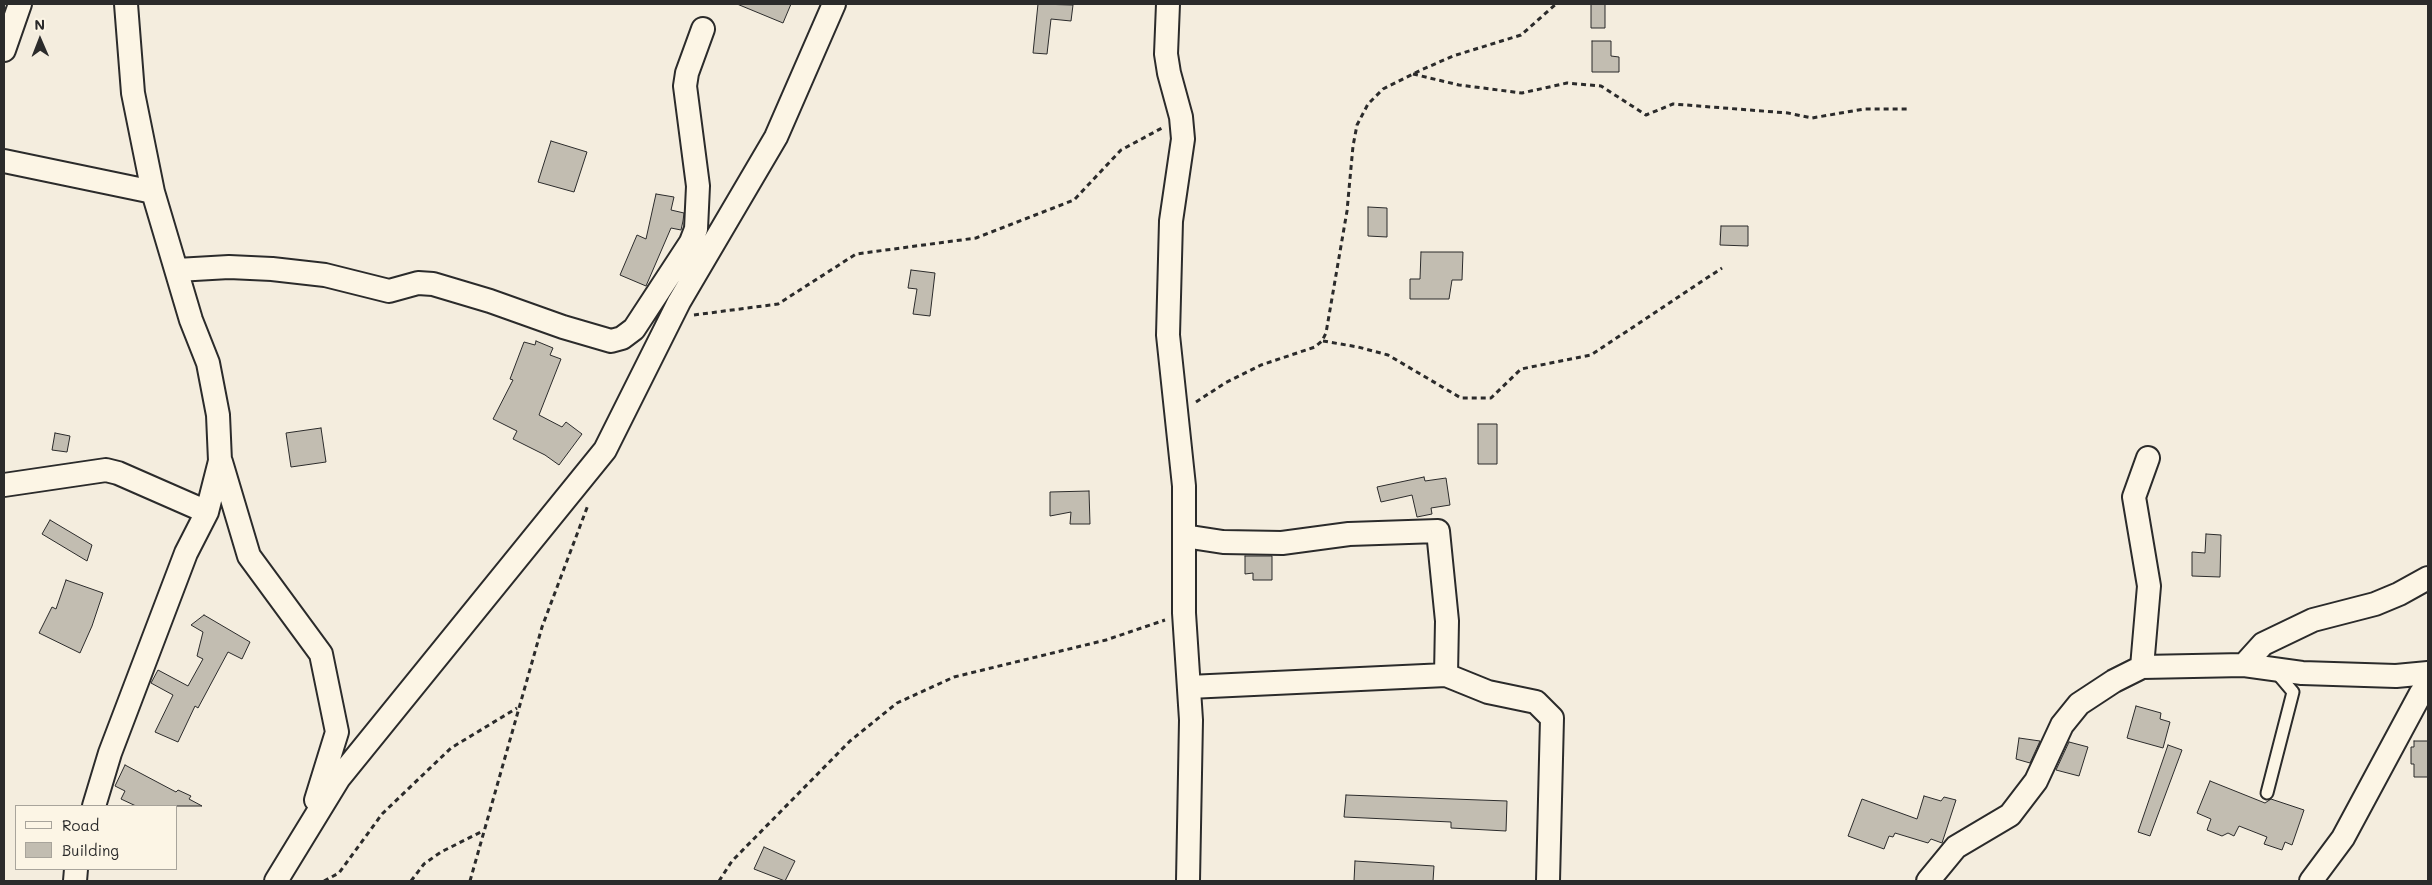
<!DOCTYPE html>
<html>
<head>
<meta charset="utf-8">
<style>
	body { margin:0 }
	#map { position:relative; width:2432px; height:885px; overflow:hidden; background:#f4edde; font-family:Mali,sans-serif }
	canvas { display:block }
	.frame { position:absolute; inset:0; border:5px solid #2b2b2b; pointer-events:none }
	.legend { position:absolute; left:15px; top:805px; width:162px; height:65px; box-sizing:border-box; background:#fcf5e5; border:1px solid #a8a49b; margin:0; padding:6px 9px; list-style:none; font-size:15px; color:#2b2b2b }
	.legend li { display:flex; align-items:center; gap:10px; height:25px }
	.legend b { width:25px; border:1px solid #a8a49b }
	.north { position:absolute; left:15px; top:15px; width:50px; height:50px; -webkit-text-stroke:4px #fcf5e5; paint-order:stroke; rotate:359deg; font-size:14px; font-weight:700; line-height:20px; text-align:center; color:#2b2b2b }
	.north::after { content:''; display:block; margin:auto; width:18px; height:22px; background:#2b2b2b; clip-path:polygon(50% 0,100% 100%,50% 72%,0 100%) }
</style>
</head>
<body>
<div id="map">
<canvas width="2432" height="885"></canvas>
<div class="frame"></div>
<ul class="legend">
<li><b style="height:6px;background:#fcf5e5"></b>Road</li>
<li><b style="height:14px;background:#c2bdb1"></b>Building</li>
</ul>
<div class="north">N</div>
</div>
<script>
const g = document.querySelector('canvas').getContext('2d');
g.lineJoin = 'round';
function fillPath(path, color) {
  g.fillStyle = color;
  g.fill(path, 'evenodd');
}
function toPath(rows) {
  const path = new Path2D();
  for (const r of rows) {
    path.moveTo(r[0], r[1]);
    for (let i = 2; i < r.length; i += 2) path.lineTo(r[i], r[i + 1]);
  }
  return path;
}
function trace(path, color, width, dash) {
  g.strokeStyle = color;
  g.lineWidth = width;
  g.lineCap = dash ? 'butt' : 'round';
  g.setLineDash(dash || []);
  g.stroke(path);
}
const building = toPath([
	[737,4,791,4,783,23,737,4],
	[1038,4,1073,5,1071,21,1051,19,1047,54,1033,53,1038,4],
	[1591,4,1605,4,1605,28,1591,28,1591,4],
	[1592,41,1611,41,1611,56,1619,57,1619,72,1592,72,1592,41],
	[551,141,587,152,574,192,538,182,551,141],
	[656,194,674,197,671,210,684,213,683,221,681,230,671,228,646,286,620,275,637,235,646,239,656,194],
	[1368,207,1387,208,1387,237,1368,236,1368,207],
	[1721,226,1748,226,1748,246,1720,245,1721,226],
	[1421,252,1463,252,1462,280,1452,280,1449,299,1410,299,1410,279,1420,279,1421,252],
	[911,270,935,273,930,316,913,314,917,289,908,288,911,270],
	[536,341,553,348,550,355,561,359,539,415,562,427,566,422,582,434,559,465,545,455,513,439,517,431,493,419,513,380,510,379,524,342,535,345,536,341],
	[1478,424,1497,424,1497,464,1478,464,1478,424],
	[321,428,326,462,291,467,286,433,321,428],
	[55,433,70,436,67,452,52,450,55,433],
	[1424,477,1425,481,1446,478,1450,505,1431,508,1432,514,1417,517,1412,495,1381,502,1377,487,1424,477],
	[1089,491,1090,524,1070,524,1071,512,1050,516,1050,492,1089,491],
	[50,520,92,545,87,561,42,534,50,520],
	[2206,534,2221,535,2220,577,2192,576,2192,552,2205,553,2206,534],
	[1245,556,1272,556,1272,580,1253,580,1253,573,1245,574,1245,556],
	[66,580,103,593,92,626,80,653,39,633,52,607,56,609,66,580],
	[204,615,250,642,242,659,228,652,198,708,195,706,178,742,155,732,173,695,151,683,158,670,188,686,203,659,197,656,203,632,191,625,204,615],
	[2136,706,2161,713,2160,719,2170,722,2163,748,2127,738,2136,706],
	[2019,738,2040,741,2030,763,2016,759,2019,738],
	[2414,741,2428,741,2428,777,2414,777,2414,764,2411,764,2411,747,2414,747,2414,741],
	[2069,742,2088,747,2079,776,2056,770,2069,742],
	[2168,745,2182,750,2150,836,2138,832,2168,745],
	[125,765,176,792,178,790,191,796,189,799,202,806,136,806,121,799,125,791,115,786,125,765],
	[2210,781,2265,803,2271,799,2304,810,2292,845,2285,842,2282,850,2264,844,2267,837,2239,826,2234,836,2228,833,2222,836,2207,830,2211,819,2197,813,2210,781],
	[1346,795,1507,801,1506,831,1451,828,1451,822,1344,817,1346,795],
	[1924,796,1941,801,1944,797,1956,800,1942,843,1931,839,1928,843,1895,833,1893,837,1889,836,1884,849,1848,836,1862,799,1917,819,1924,796],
	[764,847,795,861,785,881,754,869,764,847],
	[1355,861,1434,866,1433,881,1354,881,1355,861]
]);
fillPath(building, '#c2bdb1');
trace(building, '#2b2b2b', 1);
const lane = toPath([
	[2267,793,2293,692,2276,672]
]);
const street = toPath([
	[1168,4,1166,54,1169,73,1181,117,1183,139,1171,221,1168,335,1184,486,1184,613,1191,720,1188,881],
	[4,50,20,4],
	[4,161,153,192],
	[177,270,229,267,272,269,325,275,389,291,418,283,433,284,490,301,563,327,611,341,622,338,634,329,691,242,696,229,698,186,685,86,687,73,703,29],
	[2148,458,2134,497,2149,586,2142,667,2244,665,2302,673,2396,676,2428,673],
	[221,462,249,556,321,654,337,732,316,800],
	[4,485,106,470,118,473,207,512],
	[1184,536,1223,542,1282,543,1349,534,1438,531,1447,621,1446,675,1488,692,1536,702,1552,718,1548,881],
	[2244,665,2263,644,2313,620,2375,604,2399,594,2428,578],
	[1189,687,1446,675],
	[94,806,110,753,186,553,207,512,220,461,218,415,208,363,191,320,153,192,133,93,126,4],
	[75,881,76,869],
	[276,881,339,778,605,450,679,302,776,137,834,4],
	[1928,881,1956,847,2010,815,2036,781,2062,725,2079,704,2114,681,2142,667],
	[2311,881,2343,838,2421,693,2428,687]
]);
trace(lane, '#2b2b2b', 15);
trace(street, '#2b2b2b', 26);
trace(toPath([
	[1413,74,1459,85,1522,93,1567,83,1601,86,1646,115,1673,104,1788,113,1812,118,1864,109,1909,109],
	[694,315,778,304,856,254,976,238,1074,200,1121,150,1162,128],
	[1323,341,1358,347,1388,355,1461,398,1491,398,1521,369,1591,355,1722,268],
	[1196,402,1225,383,1261,365,1315,347,1322,341,1326,333,1347,211,1353,146,1357,125,1368,104,1383,89,1421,70,1453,56,1521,35,1556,4],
	[324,881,339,873,382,814,451,748,517,708],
	[411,881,424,864,441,852,483,831],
	[470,881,542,627,588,505],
	[719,881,732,861,850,741,897,703,954,677,1106,640,1165,620]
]), '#2b2b2b', 3, [5, 4]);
trace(lane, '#fcf5e5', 11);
trace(street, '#fcf5e5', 22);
</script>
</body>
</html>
